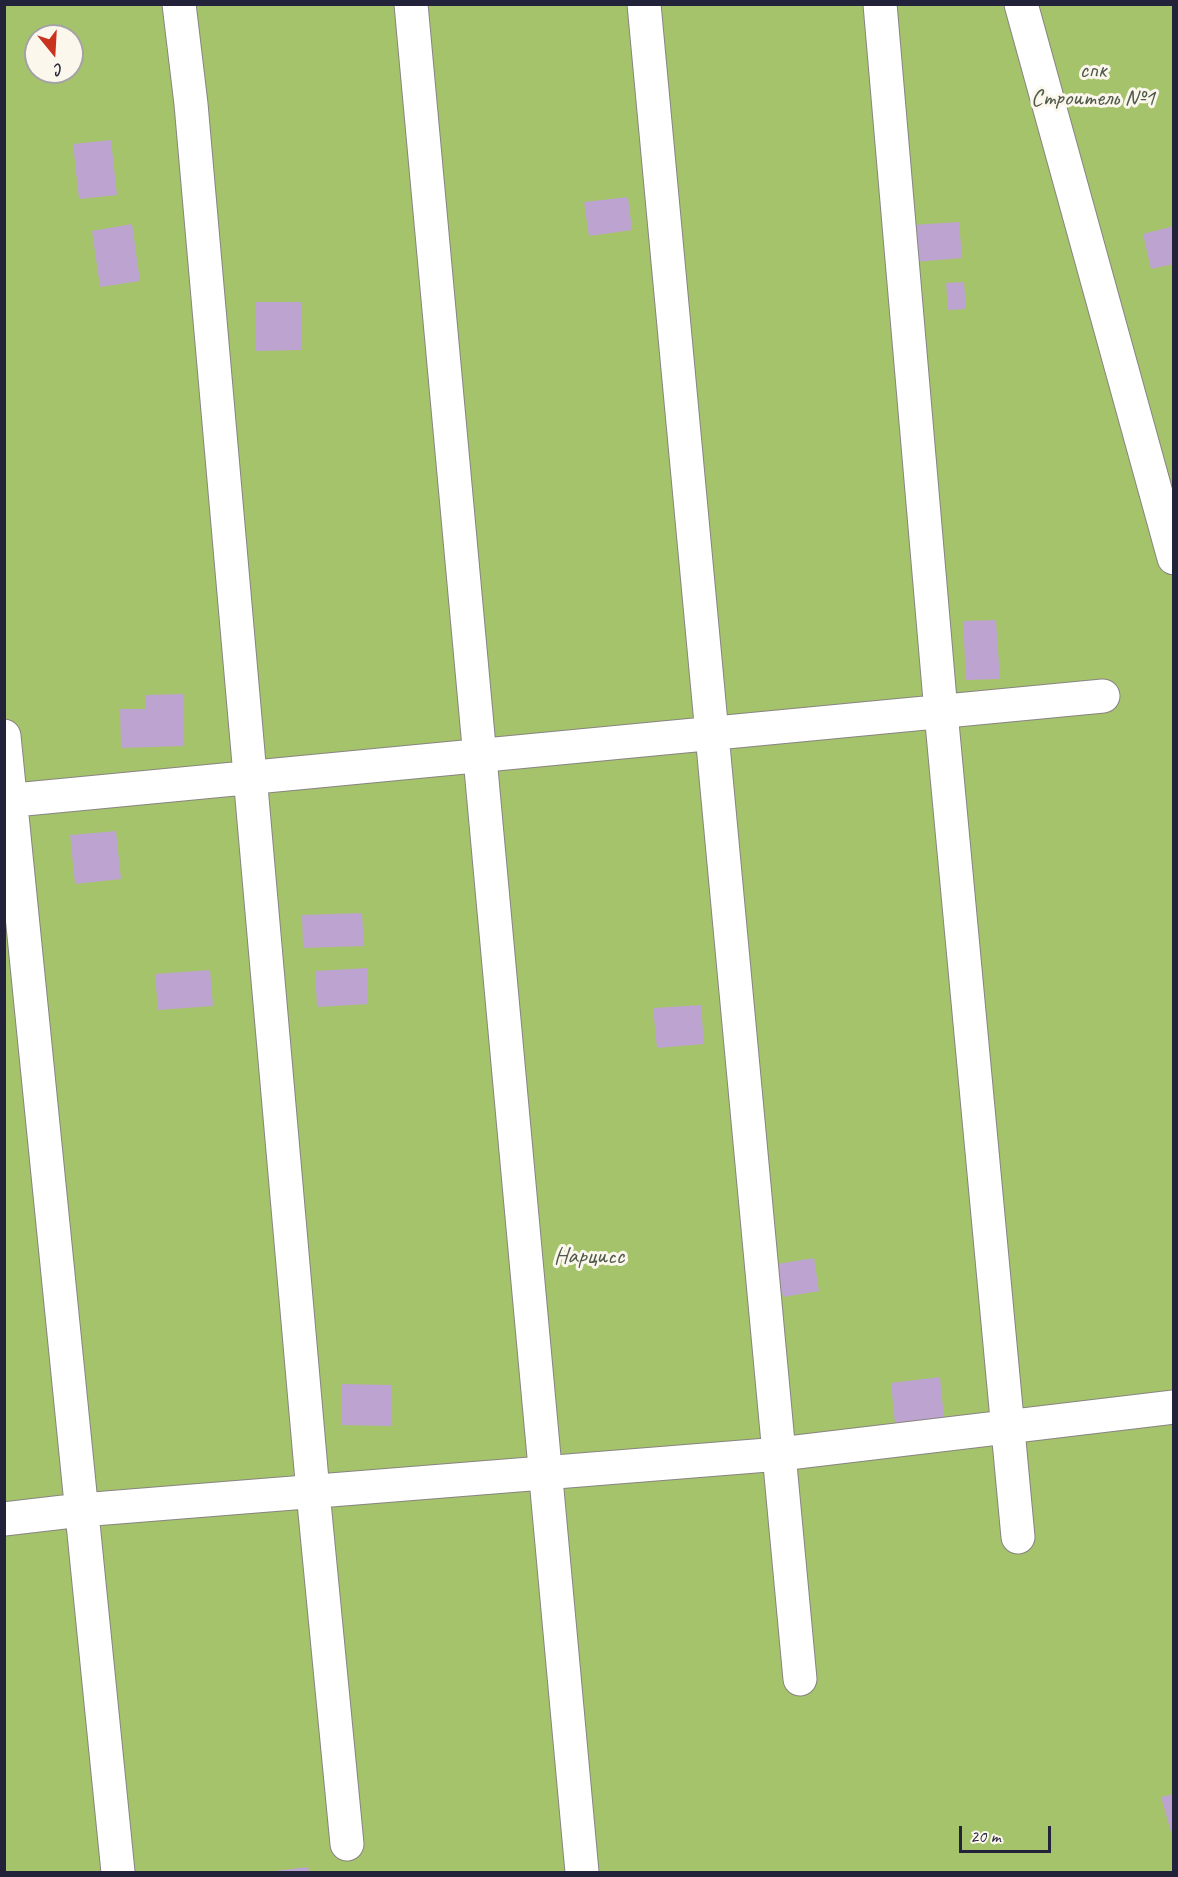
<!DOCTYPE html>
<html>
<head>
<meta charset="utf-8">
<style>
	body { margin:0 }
	#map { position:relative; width:1178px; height:1877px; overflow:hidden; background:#efe5c7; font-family:Caveat,sans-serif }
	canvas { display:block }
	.frame { position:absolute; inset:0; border:6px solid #22223b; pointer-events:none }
	.north { position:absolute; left:24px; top:24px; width:60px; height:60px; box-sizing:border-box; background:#fbf7ec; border:2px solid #a4a2a5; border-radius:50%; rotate:162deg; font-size:16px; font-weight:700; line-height:24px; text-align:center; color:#22223b }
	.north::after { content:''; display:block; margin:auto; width:21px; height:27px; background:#c8321e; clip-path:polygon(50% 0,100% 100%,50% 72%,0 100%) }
	.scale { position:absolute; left:959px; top:1826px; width:92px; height:27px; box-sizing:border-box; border:3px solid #22223b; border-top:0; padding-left:8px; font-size:18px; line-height:21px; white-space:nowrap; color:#22223b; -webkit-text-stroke:4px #fbf7ec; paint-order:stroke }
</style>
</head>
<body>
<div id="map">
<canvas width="1178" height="1877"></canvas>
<div class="frame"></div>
<div class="north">С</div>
<div class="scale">20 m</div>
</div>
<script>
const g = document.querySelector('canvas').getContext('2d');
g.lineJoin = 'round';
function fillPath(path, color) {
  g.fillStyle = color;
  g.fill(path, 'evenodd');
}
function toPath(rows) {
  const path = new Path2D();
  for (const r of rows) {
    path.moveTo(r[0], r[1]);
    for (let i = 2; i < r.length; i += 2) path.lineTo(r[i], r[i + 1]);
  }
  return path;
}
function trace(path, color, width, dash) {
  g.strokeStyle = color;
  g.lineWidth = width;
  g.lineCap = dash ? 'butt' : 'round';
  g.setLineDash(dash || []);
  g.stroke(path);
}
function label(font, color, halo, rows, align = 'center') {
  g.font = font + ' Caveat,sans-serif';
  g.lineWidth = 6;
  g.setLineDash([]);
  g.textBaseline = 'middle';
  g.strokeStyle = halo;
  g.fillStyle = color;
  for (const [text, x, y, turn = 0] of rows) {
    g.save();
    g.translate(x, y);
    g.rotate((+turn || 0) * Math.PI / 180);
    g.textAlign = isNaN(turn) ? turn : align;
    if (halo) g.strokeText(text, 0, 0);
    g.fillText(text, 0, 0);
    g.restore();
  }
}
fillPath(toPath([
	[5,5,1173,5,1173,1872,5,1872],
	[36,36,72,36,72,72,36,72]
]), '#a4c36a');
fillPath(toPath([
	[111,140,117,195,79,199,73,144],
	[628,197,632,230,589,236,584,202],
	[959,222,962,258,915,262,912,225],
	[132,224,140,281,100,287,92,231],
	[1174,226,1174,264,1151,269,1143,234],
	[964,282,966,309,948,310,946,283],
	[255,302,301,302,301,350,256,351],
	[996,620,1000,679,966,680,963,621],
	[183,694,184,746,121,748,120,709,146,709,146,695],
	[116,831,121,879,75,884,70,835],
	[362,913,364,946,303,948,302,915],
	[367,968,368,1004,317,1007,315,971],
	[210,970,213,1006,158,1010,155,974],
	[701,1005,704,1044,657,1048,653,1008],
	[814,1258,819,1291,783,1297,777,1264],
	[940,1377,944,1418,895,1424,891,1383],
	[342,1384,392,1385,391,1426,341,1425],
	[1174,1794,1174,1839,1173,1839,1161,1797],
	[308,1867,309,1872,275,1872,275,1871]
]), '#bda3cf');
const minor = toPath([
	[179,4,191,104,313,1492,347,1844],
	[411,4,582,1872],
	[644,4,800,1679],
	[880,4,941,712,1018,1537],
	[1021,4,1174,558],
	[4,736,118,1872],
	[4,801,1103,696],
	[4,1519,81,1510,780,1454,1174,1407]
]);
trace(minor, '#888481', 35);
trace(minor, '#fff', 33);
label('24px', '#505a4b', '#fbf7ec', [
	["спк",1093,71],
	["Строитель №1",1093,99],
	["Нарцисс",589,1257]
]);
</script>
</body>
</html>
